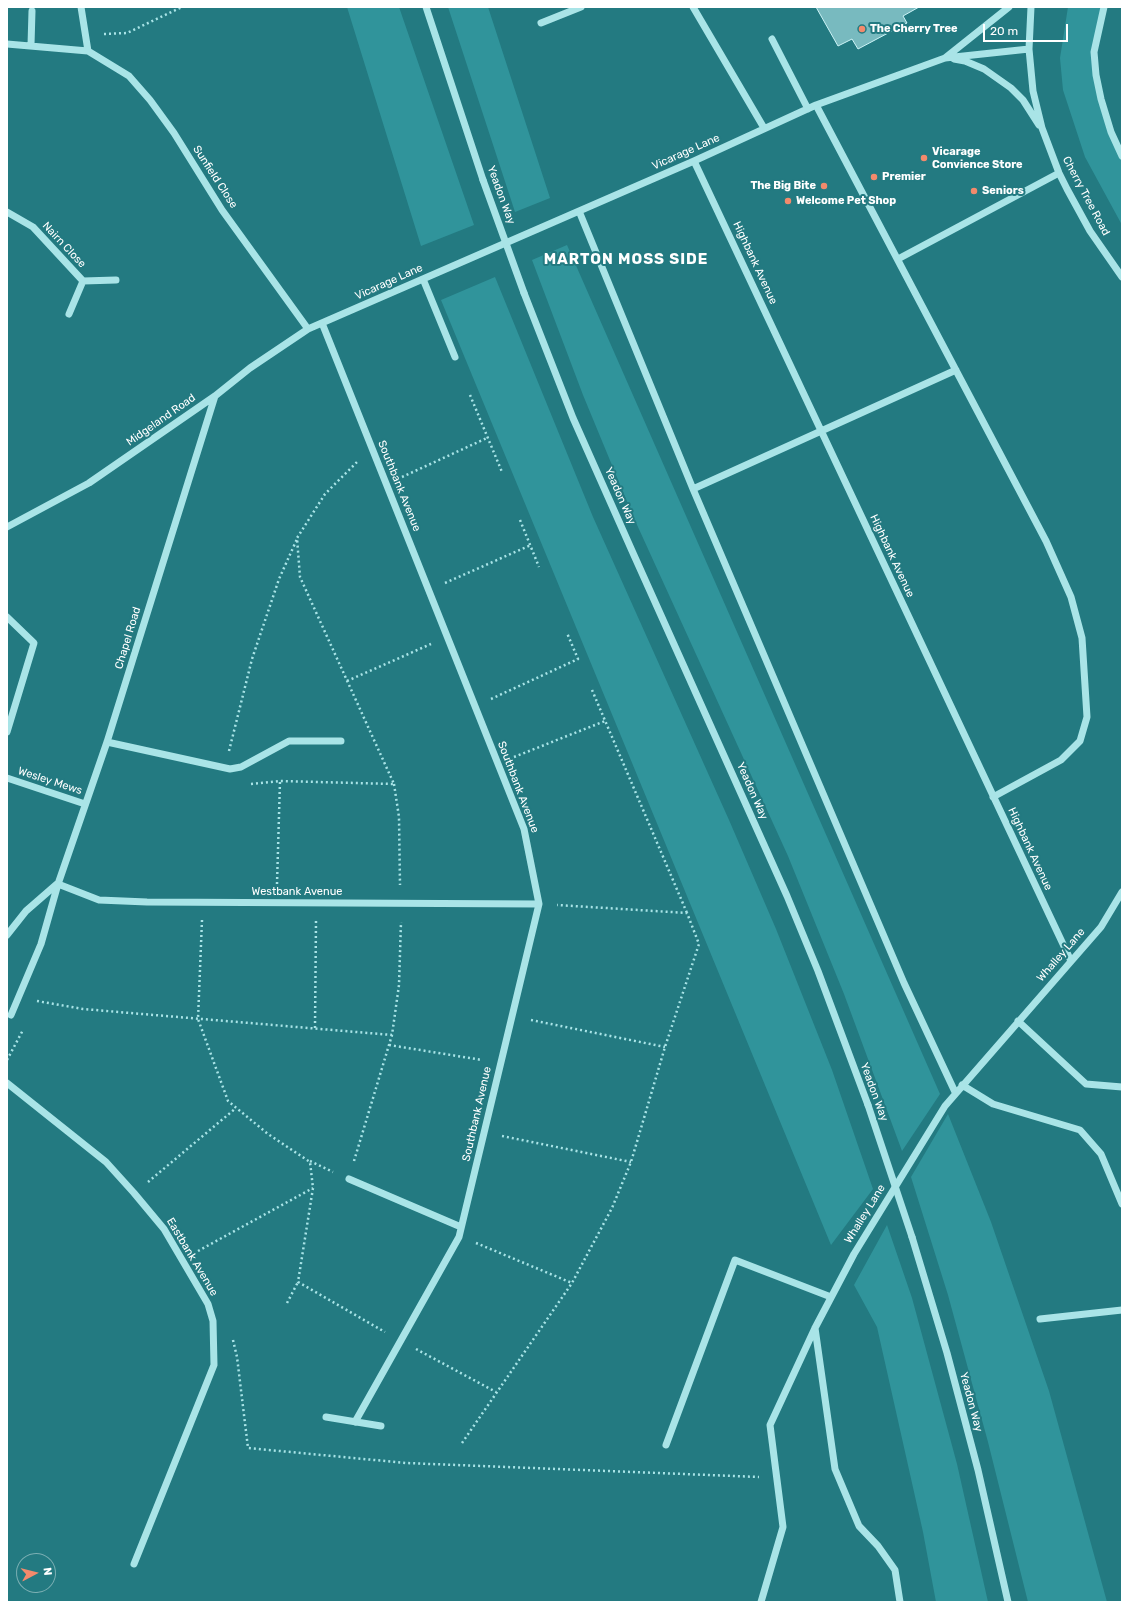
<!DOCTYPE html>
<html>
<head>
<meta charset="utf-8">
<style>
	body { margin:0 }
	#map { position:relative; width:1129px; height:1609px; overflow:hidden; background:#237a81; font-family:Rubik,sans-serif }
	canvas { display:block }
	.frame { position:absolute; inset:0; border:8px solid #fff; pointer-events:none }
	.north { position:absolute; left:16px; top:1553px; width:40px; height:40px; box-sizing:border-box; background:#237a81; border:1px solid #7bafb3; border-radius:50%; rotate:83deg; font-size:11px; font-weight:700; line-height:16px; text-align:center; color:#fff }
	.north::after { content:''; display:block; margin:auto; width:14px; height:18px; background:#f38a6c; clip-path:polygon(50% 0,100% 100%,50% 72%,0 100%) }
	.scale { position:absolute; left:983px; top:24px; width:85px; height:18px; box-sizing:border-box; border:2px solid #fff; border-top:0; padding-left:5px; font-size:12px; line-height:14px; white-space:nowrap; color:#fff; -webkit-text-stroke:3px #237a81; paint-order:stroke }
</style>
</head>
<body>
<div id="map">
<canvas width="1129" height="1609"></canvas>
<div class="frame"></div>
<div class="north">N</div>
<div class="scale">20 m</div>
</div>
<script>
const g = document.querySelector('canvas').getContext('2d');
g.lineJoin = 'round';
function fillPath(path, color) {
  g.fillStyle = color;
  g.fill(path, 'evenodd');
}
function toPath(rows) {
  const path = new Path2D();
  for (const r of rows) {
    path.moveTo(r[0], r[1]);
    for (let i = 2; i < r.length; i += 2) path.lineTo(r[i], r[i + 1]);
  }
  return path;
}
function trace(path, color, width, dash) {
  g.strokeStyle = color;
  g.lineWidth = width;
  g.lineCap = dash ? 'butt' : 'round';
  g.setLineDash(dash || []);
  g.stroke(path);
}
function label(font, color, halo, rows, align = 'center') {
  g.font = font + ' Rubik,sans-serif';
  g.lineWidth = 4;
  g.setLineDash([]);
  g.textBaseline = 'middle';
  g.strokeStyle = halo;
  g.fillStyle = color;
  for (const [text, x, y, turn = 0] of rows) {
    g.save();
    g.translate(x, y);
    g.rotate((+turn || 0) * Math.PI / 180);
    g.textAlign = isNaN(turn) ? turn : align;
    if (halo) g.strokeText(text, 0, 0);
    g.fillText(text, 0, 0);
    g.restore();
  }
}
fillPath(toPath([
	[347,7,399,7,474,225,421,246],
	[448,7,488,7,550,198,515,212],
	[1068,7,1104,7,1094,52,1096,75,1122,156,1122,225,1085,157,1063,90,1060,58],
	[567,245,940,1094,902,1151,844,994,788,856,633,516,583,395,532,260],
	[495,277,593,517,729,820,776,929,832,1070,873,1189,831,1245,441,300],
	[948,1114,991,1222,1049,1391,1107,1602,1028,1602,988,1442,948,1295,911,1177],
	[887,1225,912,1298,957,1464,988,1602,936,1602,923,1532,877,1327,854,1285]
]), '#30949b');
const building = toPath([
	[816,7,919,7,903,16,907,23,858,49,852,39,838,46,816,7]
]);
fillPath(building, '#78babf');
trace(building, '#cdf3f6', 1);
trace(toPath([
	[104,34,127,33,182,7],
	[470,395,502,472],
	[402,477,487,438],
	[520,520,539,567],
	[445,583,531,545],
	[347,681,431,644],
	[592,690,687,913],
	[491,699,578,659,567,633],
	[229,751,252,659,279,579,297,539],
	[514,757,605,721],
	[251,784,280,781,394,784,300,577,297,538,325,494,357,462],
	[394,784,399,817,400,885],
	[277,884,280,781],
	[202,920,198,1019,228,1101,268,1134,310,1162,313,1188,298,1282,385,1332],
	[37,1001,83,1009,392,1035],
	[531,1020,665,1047],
	[315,1028,316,921],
	[389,1045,482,1060],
	[7,1060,23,1030],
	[502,1136,631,1162],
	[310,1161,333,1172],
	[354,1161,392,1035,399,985,401,922],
	[148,1182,236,1108],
	[476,1243,572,1283],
	[198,1251,313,1188],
	[287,1303,298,1282],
	[233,1340,237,1357,248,1448,406,1463,759,1477],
	[416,1349,496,1392],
	[462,1443,572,1283,612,1208,631,1162,665,1047,699,944,687,913,557,905]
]), '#a9e4e7', 2.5, [2, 3]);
trace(toPath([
	[81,7,88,51],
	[426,7,483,180],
	[693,7,764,128],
	[1031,7,1029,49,1033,91,1042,128,1059,173,1067,189,1090,231,1122,277],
	[1104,7,1094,52,1096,75,1101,99,1111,132,1122,156],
	[541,23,581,7],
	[772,39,808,109],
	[7,44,88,51,129,76,150,100,174,133,222,210,308,329],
	[31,45,32,11],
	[945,58,1009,7],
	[954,59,965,61,984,69,1011,88,1023,100,1039,125],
	[816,105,1046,541,1071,597,1082,638,1087,717,1080,741,1061,760,993,797],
	[694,161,1071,961],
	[579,211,693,489,904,983,955,1092],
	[7,212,33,227,83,281],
	[898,259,1059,173],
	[423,279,455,357],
	[83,281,116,280],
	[524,293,573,418,633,553,787,896,818,971,868,1105],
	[69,314,83,281],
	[322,323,524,829,539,904,459,1237,355,1422],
	[693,489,956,370],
	[7,527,89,483,215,396,250,368,308,329,694,161,816,105,945,58,1029,49],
	[7,732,34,643,7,617],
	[107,742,230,769,241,767,289,741,341,741],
	[7,778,85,804],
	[58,884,99,900,147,902,539,904],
	[7,935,26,911,57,884],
	[11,1015,41,944,58,884,107,742,215,396],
	[1018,1021,1086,1084,1122,1087],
	[7,1083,106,1162,134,1193,164,1229,208,1304,213,1321,214,1365,134,1564],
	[962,1085,993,1104,1080,1130,1101,1154,1122,1204],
	[349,1179,461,1227],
	[912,1237,947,1353,978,1470,1008,1602],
	[1040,1319,1122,1310],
	[815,1328,835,1469,859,1526,878,1546,895,1570,900,1602],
	[326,1417,381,1426],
	[666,1445,735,1260,831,1297],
	[761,1602,783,1527,770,1425,815,1328,854,1254,945,1106,1101,927,1122,892]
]), '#a9e4e7', 7);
trace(toPath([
	[483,180,524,293],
	[868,1105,912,1237]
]), '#a9e4e7', 7);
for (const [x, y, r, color] of [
	[862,29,4,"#f38a6c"],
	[924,158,4,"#f38a6c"],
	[874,177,4,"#f38a6c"],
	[824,186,4,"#f38a6c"],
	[974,191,4,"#f38a6c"],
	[788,201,4,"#f38a6c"]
]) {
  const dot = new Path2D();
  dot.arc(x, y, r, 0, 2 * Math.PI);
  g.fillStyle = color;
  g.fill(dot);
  trace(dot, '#237a81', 1.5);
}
label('bold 11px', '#fff', '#237a81', [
	["The Cherry Tree",870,29],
	["Vicarage",932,152],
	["Convience Store",932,165],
	["Premier",882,177],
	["The Big Bite",816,186,"right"],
	["Seniors",982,191],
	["Welcome Pet Shop",796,201]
], 'left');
label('11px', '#fff', '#237a81', [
	["Vicarage Lane",686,152,-24],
	["Sunfield Close",215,177,57],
	["Yeadon Way",501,195,70],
	["Cherry Tree Road",1086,196,62],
	["Nairn Close",64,245,47],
	["Highbank Avenue",755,263,65],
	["Vicarage Lane",389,282,-24],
	["Midgeland Road",161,420,-35],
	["Southbank Avenue",399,486,68],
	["Yeadon Way",620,496,66],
	["Highbank Avenue",892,556,65],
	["Chapel Road",128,638,-73],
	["Wesley Mews",50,781,18],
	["Southbank Avenue",518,787,69],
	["Yeadon Way",752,791,66],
	["Highbank Avenue",1030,849,65],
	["Westbank Avenue",297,892],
	["Whalley Lane",1061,955,-49],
	["Yeadon Way",874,1092,70],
	["Southbank Avenue",477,1114,-77],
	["Whalley Lane",865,1214,-58],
	["Eastbank Avenue",192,1257,59],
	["Yeadon Way",971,1402,75]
]);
g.letterSpacing = '1px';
label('bold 15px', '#fff', '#237a81', [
	["MARTON MOSS SIDE",626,260]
]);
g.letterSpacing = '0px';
</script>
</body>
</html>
